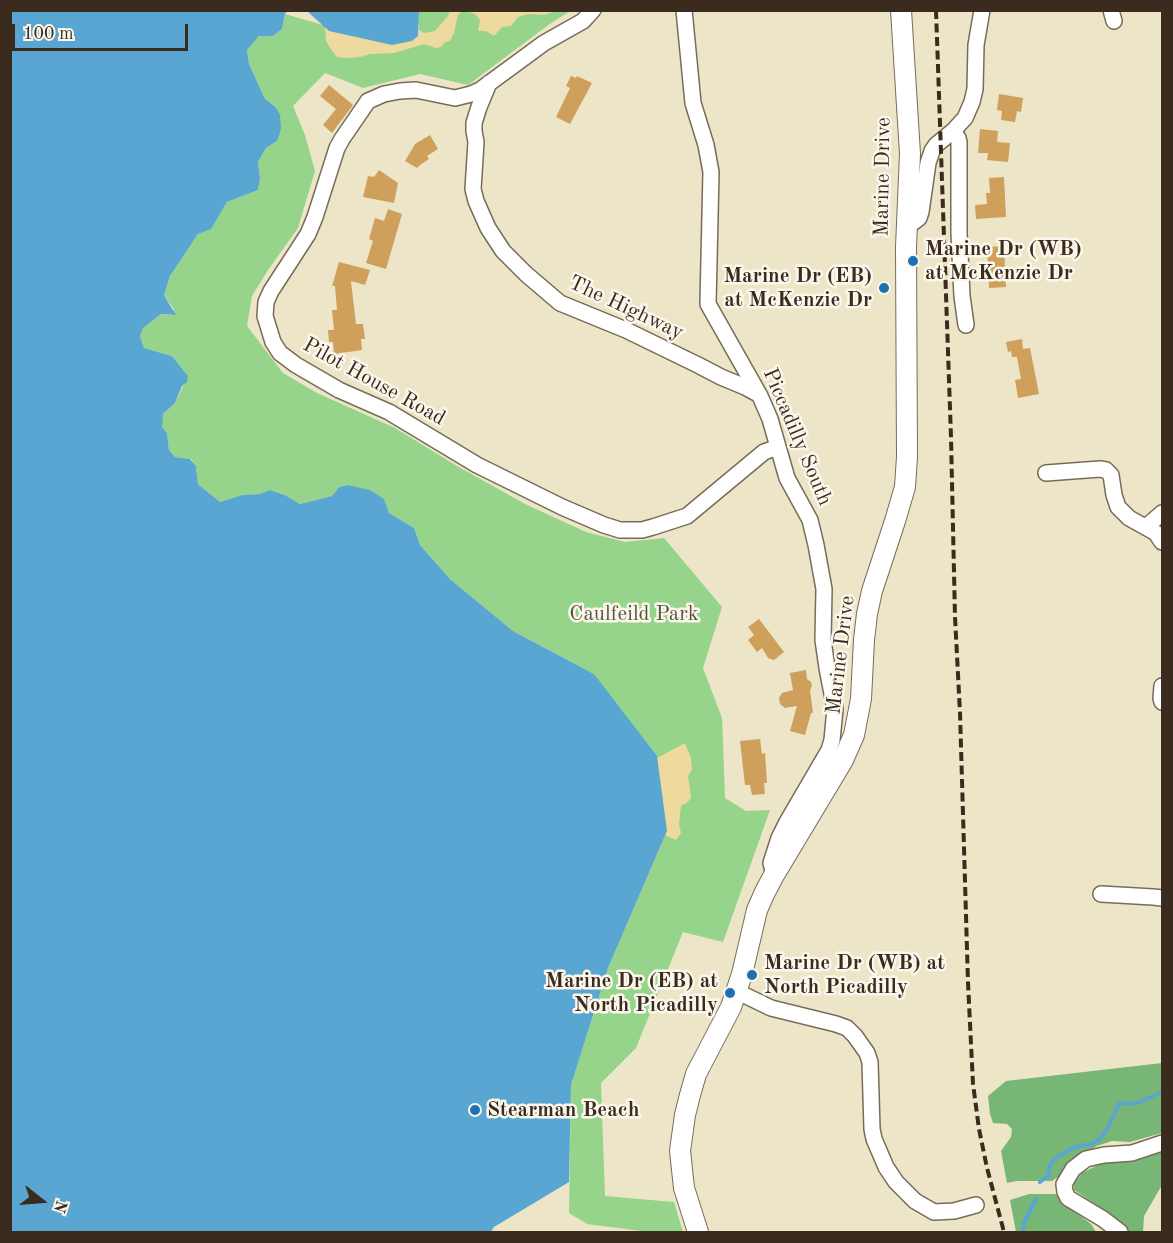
<!DOCTYPE html>
<html>
<head>
<meta charset="utf-8">
<style>
	body { margin:0 }
	#map { position:relative; width:1173px; height:1243px; overflow:hidden; background:#ece5c7; font-family:"Old Standard TT",serif }
	canvas { display:block }
	.frame { position:absolute; inset:0; border:12px solid #3b2a1e; pointer-events:none }
	.north { position:absolute; left:12px; top:1171px; width:60px; height:60px; -webkit-text-stroke:4px #fbf7ec; paint-order:stroke; rotate:107deg; font-size:16px; font-weight:700; line-height:24px; text-align:center; color:#3b2a1e }
	.north::after { content:''; display:block; margin:auto; width:21px; height:27px; background:#3b2a1e; clip-path:polygon(50% 0,100% 100%,50% 72%,0 100%) }
	.scale { position:absolute; left:12px; top:24px; width:176px; height:27px; box-sizing:border-box; border:3px solid #3b2a1e; border-top:0; padding-left:8px; font-size:18px; line-height:21px; white-space:nowrap; color:#3b2a1e; -webkit-text-stroke:4px #fbf7ec; paint-order:stroke }
</style>
</head>
<body>
<div id="map">
<canvas width="1173" height="1243"></canvas>
<div class="frame"></div>
<div class="north">N</div>
<div class="scale">100 m</div>
</div>
<script>
const g = document.querySelector('canvas').getContext('2d');
g.lineJoin = 'round';
function fillPath(path, color) {
  g.fillStyle = color;
  g.fill(path, 'evenodd');
}
function toPath(rows) {
  const path = new Path2D();
  for (const r of rows) {
    path.moveTo(r[0], r[1]);
    for (let i = 2; i < r.length; i += 2) path.lineTo(r[i], r[i + 1]);
  }
  return path;
}
function trace(path, color, width, dash) {
  g.strokeStyle = color;
  g.lineWidth = width;
  g.lineCap = dash ? 'butt' : 'round';
  g.setLineDash(dash || []);
  g.stroke(path);
}
function label(font, color, halo, rows, align = 'center') {
  g.font = font + ' "Old Standard TT",serif';
  g.lineWidth = 5;
  g.setLineDash([]);
  g.textBaseline = 'middle';
  g.strokeStyle = halo;
  g.fillStyle = color;
  for (const [text, x, y, turn = 0] of rows) {
    g.save();
    g.translate(x, y);
    g.rotate((+turn || 0) * Math.PI / 180);
    g.textAlign = isNaN(turn) ? turn : align;
    if (halo) g.strokeText(text, 0, 0);
    g.fillText(text, 0, 0);
    g.restore();
  }
}
fillPath(toPath([
	[421,11,570,11,547,26,468,85,420,74,363,88,325,73,293,106,305,135,315,171,298,228,268,270,252,296,247,326,283,373,317,393,395,428,457,466,527,505,586,532,625,542,664,538,722,607,703,668,722,718,725,798,746,811,770,810,723,942,683,932,636,1048,601,1083,605,1196,674,1202,683,1232,649,1232,587,1224,569,1213,571,1085,608,968,667,831,594,674,513,631,451,580,420,545,414,528,389,513,384,499,370,491,348,485,339,487,332,496,300,504,285,495,270,490,261,494,242,495,220,502,198,484,196,466,191,459,175,457,169,450,167,433,161,427,163,414,175,403,188,376,172,356,144,348,140,336,143,328,161,314,171,315,174,309,164,295,170,276,198,234,211,228,227,202,258,190,260,179,258,162,266,148,277,141,276,106,265,99,249,64,247,50,259,36,273,36,282,29,285,14,392,45,418,36,419,12]
]), '#95d48a');
fillPath(toPath([
	[1162,1063,1162,1133,1130,1142,1112,1141,1097,1146,1075,1159,1062,1174,1052,1181,1017,1181,1007,1183,1001,1151,1011,1137,1012,1129,1007,1124,993,1123,990,1114,988,1096,1006,1081],
	[1162,1151,1162,1185,1144,1216,1143,1232,1130,1232,1095,1204,1074,1190,1074,1184,1082,1173,1104,1162,1136,1160],
	[1029,1194,1056,1194,1071,1209,1091,1224,1096,1232,1016,1232,1010,1200]
]), '#78b676');
fillPath(toPath([
	[330,10,419,23,419,30,424,33,435,31,448,16,450,11,464,11,458,14,454,33,450,41,445,42,441,47,436,48,424,44,394,53,370,54,360,57,349,58,337,57,330,48,326,41,324,16],
	[465,11,556,11,544,15,529,14,518,17,511,26,502,27,494,36,486,31,478,31,480,20,475,14],
	[685,743,691,758,692,770,688,776,691,797,688,802,681,806,679,824,681,833,676,840,665,835,657,758]
]), '#eeda9e');
fillPath(toPath([
	[10,11,287,11,285,14,282,29,273,36,259,36,247,50,249,64,265,99,275,106,280,115,281,129,277,141,266,148,258,162,260,179,258,190,227,202,211,229,198,234,170,276,164,295,176,315,161,314,143,328,140,336,144,348,172,356,188,376,187,382,182,386,175,403,163,414,162,427,167,433,169,450,175,457,190,459,196,466,198,484,220,502,242,495,260,494,270,490,285,495,300,504,332,496,339,487,348,485,370,490,384,499,389,513,414,528,420,545,451,580,513,631,594,674,657,756,667,831,608,968,571,1085,569,1182,494,1227,491,1232,11,1232],
	[307,11,421,11,419,13,418,36,412,41,392,45,329,31]
]), '#5aa6d3');
trace(toPath([
	[1040,1182,1048,1176,1050,1165,1057,1157,1073,1148,1091,1144,1099,1140,1108,1128,1119,1104,1128,1103,1135,1104,1162,1092],
	[1023,1232,1024,1223,1036,1199]
]), '#5aa6d3', 4);
fillPath(toPath([
	[571,76,576,78,577,76,592,83,570,124,556,117,570,88,566,86],
	[329,85,353,105,332,133,323,125,336,109,320,96],
	[999,94,1023,98,1021,112,1017,111,1015,122,1001,120,1002,111,997,110],
	[980,129,998,131,997,142,1010,143,1008,162,987,160,988,153,978,153],
	[430,135,438,149,427,156,429,159,420,165,417,168,405,161,415,144],
	[379,170,398,183,394,203,363,197,368,176,374,177],
	[1004,177,1006,217,976,219,975,205,987,204,986,193,990,193,989,178],
	[388,209,402,214,386,269,366,263,373,241,369,239,375,218,384,221],
	[1004,246,1006,287,989,288,987,247],
	[339,262,370,270,365,285,351,281,356,324,363,324,365,339,361,339,362,350,334,354,333,342,329,342,328,330,334,330,332,310,337,310,335,286,332,286],
	[1022,339,1023,349,1030,348,1039,394,1018,398,1015,380,1021,379,1017,357,1012,357,1011,351,1008,352,1006,342],
	[759,619,784,652,774,660,768,658,762,648,757,652,748,640,754,635,748,627],
	[806,670,807,679,811,682,812,686,810,690,813,713,811,713,805,735,790,731,797,706,785,708,780,704,779,698,782,693,793,690,790,673],
	[760,739,762,754,765,753,767,783,764,783,765,794,752,795,750,785,745,785,740,741]
]), '#cf9f5c');
const minor = toPath([
	[593,10,583,21,544,43,480,90,471,94,455,98,416,90,400,91,384,94,368,101,342,139,337,148,315,217,308,234,271,291,266,302,265,316,273,342,280,353,296,365,339,390,389,412,477,465,562,507,604,525,620,530,642,530,653,527,687,516,764,452,778,447],
	[684,10,693,103,706,145,711,172,708,304,760,396,770,419,787,478,810,520,816,545,824,589,823,640,827,668,835,709,832,740,829,750,787,822,779,838,771,863,774,875],
	[1111,10,1114,21],
	[489,83,479,107,474,123,474,131,476,142,473,189,476,201,488,228,503,251,526,274,560,303,626,330,698,365,721,377,745,387,758,394],
	[953,131,958,138,959,142,959,233,962,296,966,325],
	[907,227,919,218,921,212,928,163,932,151,936,145,953,131,965,118,972,102,975,89,976,45,982,10],
	[1046,473,1100,469,1106,470,1111,475,1114,495,1118,507,1129,518,1156,533,1162,542],
	[1146,527,1162,513],
	[1162,686,1161,698,1162,702],
	[1101,894,1153,897,1162,898],
	[736,991,771,1008,836,1024,847,1028,855,1036,867,1053,870,1062,872,1129,874,1139,886,1167,896,1182,915,1201,934,1212,954,1211,976,1205],
	[1120,1232,1103,1219,1068,1198,1065,1192,1064,1184,1073,1169,1086,1159,1104,1155,1132,1153,1162,1143]
]);
const major = toPath([
	[698,1232,684,1188,680,1151,685,1115,690,1095,696,1074,731,1007,742,974,757,910,765,892,774,875,843,760,854,735,861,699,864,640,867,614,872,591,895,521,905,487,907,457,906,247,910,154,901,10]
]);
trace(minor, '#796b59', 18);
trace(major, '#796b59', 22);
trace(minor, '#fff', 15);
trace(major, '#fff', 20);
trace(toPath([
	[936,10,951,437,955,617,960,713,968,983,973,1084,979,1129,987,1168,1004,1232]
]), '#3b2a1e', 4, [9, 4.5]);
for (const [x, y, r, color] of [
	[913,261,6,"#1f6fb2"],
	[884,288,6,"#1f6fb2"],
	[752,975,6,"#1f6fb2"],
	[730,993,6,"#1f6fb2"],
	[475,1110,6,"#1f6fb2"]
]) {
  const dot = new Path2D();
  dot.arc(x, y, r, 0, 2 * Math.PI);
  g.fillStyle = color;
  g.fill(dot);
  trace(dot, '#fbf7ec', 2);
}
label('21px', '#3b2a1e', '#fbf7ec', [
	["Marine Drive",883,177,-89],
	["The Highway",626,308,25],
	["Pilot House Road",374,382,29],
	["Piccadilly South",797,437,67],
	["Marine Drive",841,655,-83]
]);
label('bold 21px', '#3b2a1e', '#fbf7ec', [
	["Marine Dr (WB)",925,249],
	["at McKenzie Dr",925,273],
	["Marine Dr (EB)",872,276,"right"],
	["at McKenzie Dr",872,300,"right"],
	["Marine Dr (WB) at",764,963],
	["North Picadilly",764,987],
	["Marine Dr (EB) at",718,981,"right"],
	["North Picadilly",718,1005,"right"],
	["Stearman Beach",487,1110]
], 'left');
label('21px', '#525439', '#fbf7ec', [
	["Caulfeild Park",634,614]
]);
</script>
</body>
</html>
